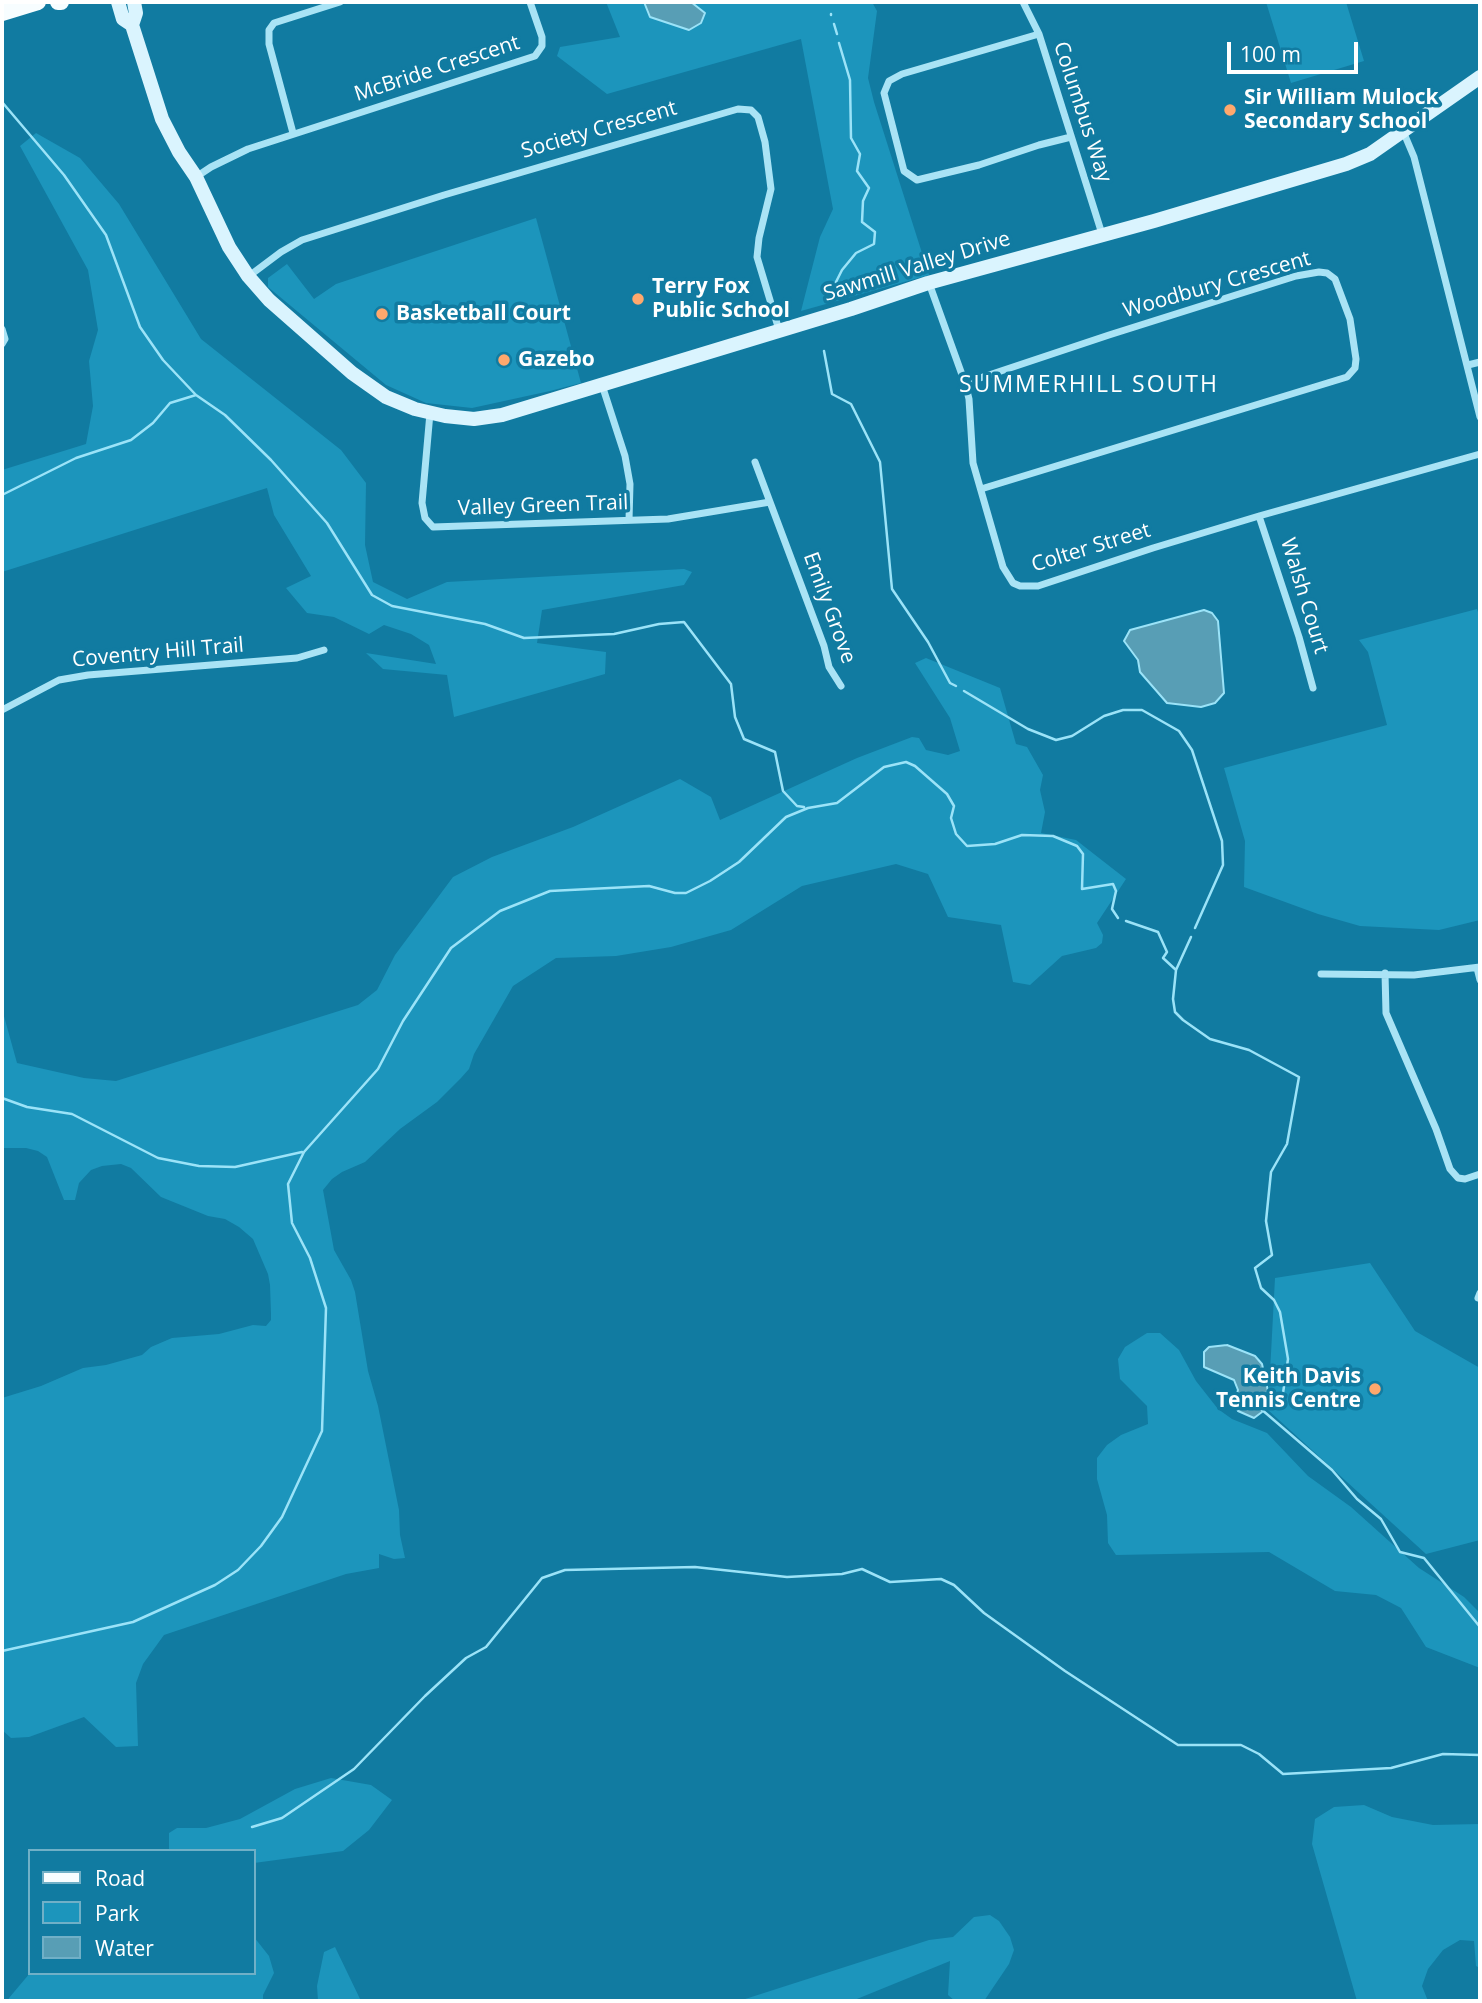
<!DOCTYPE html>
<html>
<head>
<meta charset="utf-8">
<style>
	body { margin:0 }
	#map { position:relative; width:1482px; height:2003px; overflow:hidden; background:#117ba1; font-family:"Open Sans",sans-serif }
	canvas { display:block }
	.frame { position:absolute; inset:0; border:4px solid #fff; pointer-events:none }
	.legend { position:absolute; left:28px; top:1849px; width:228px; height:126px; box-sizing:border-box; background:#117ba1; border:2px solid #70b0c7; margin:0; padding:9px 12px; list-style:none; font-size:21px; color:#fff }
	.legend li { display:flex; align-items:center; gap:14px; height:35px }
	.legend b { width:35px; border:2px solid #70b0c7 }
	.scale { position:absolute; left:1227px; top:42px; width:131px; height:32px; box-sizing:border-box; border:4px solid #fff; border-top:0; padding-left:9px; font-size:21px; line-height:24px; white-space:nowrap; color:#fff; -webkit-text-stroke:5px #117ba1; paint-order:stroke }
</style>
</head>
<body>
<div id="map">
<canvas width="1482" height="2003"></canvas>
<div class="frame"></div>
<ul class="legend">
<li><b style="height:9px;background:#f7fdff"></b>Road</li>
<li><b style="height:19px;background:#1c95bc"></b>Park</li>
<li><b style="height:19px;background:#589eb5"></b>Water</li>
</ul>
<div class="scale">100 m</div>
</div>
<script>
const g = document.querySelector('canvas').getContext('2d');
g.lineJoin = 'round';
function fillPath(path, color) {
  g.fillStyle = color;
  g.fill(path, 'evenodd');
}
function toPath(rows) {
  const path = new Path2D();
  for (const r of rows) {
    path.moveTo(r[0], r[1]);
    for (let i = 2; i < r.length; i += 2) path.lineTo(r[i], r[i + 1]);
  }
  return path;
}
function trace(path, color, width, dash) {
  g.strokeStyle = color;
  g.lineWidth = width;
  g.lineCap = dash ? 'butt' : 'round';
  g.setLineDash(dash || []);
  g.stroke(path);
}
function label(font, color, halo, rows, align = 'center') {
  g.font = font + ' "Open Sans",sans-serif';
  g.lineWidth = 7;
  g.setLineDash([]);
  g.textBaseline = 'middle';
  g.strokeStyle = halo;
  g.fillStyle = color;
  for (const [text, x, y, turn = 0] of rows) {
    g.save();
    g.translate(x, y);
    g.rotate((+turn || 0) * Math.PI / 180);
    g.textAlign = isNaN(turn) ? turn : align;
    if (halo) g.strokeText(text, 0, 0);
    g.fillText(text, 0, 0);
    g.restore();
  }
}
fillPath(toPath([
	[606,2,872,2,877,11,868,78,874,102,929,275,801,311,820,237,833,209,801,39,607,94,557,56,560,47,620,37],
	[1266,2,1346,2,1364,61,1291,83],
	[36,133,80,158,119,204,201,339,341,450,366,483,365,545,373,582,407,599,447,582,684,569,692,572,684,585,542,610,537,643,606,652,605,674,454,717,447,675,383,669,366,653,436,664,429,645,411,634,384,625,369,634,334,617,307,613,286,588,311,576,274,515,267,488,2,572,2,470,86,444,93,406,89,361,98,330,88,270,20,146],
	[536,218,581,383,550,391,472,408,426,403,386,385,268,287,268,278,287,264,314,299,336,284],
	[1477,609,1480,618,1480,920,1439,930,1360,926,1318,914,1244,887,1245,841,1224,768,1387,725,1368,652,1359,640],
	[926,658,1000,688,1016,744,1027,747,1043,775,1040,790,1045,812,1041,833,1076,840,1126,879,1097,923,1103,935,1102,943,1096,948,1062,956,1030,985,1013,982,1001,925,948,917,928,874,896,864,802,886,731,930,671,947,616,956,556,958,513,986,474,1054,469,1069,461,1078,437,1102,400,1129,365,1162,342,1172,332,1179,323,1190,334,1250,351,1280,355,1292,368,1371,378,1406,399,1510,400,1535,405,1558,394,1559,379,1554,379,1568,346,1574,164,1635,143,1664,136,1683,138,1746,116,1747,84,1717,29,1737,11,1738,2,1730,2,1398,41,1386,83,1368,106,1365,142,1355,151,1347,172,1338,219,1334,253,1325,266,1326,271,1320,271,1314,270,1285,268,1274,253,1239,239,1227,225,1219,208,1216,161,1197,131,1168,121,1164,102,1166,91,1170,79,1183,75,1200,64,1200,47,1157,38,1151,26,1148,2,1148,2,1009,17,1063,84,1078,116,1081,358,1005,377,990,395,955,453,877,492,857,573,827,680,779,711,797,720,820,857,758,912,737,919,738,926,750,948,755,960,751,950,718,915,663],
	[1370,1263,1415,1331,1480,1368,1480,1540,1426,1554,1268,1410,1275,1278],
	[1147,1333,1160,1333,1179,1350,1196,1381,1218,1409,1232,1419,1267,1433,1308,1476,1351,1507,1419,1568,1464,1597,1480,1613,1480,1668,1426,1647,1401,1608,1376,1595,1335,1591,1269,1552,1116,1555,1108,1543,1107,1515,1097,1479,1097,1458,1107,1445,1121,1435,1148,1424,1147,1406,1120,1379,1118,1359,1125,1347],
	[331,1778,371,1785,392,1800,369,1830,343,1851,254,1863,254,1851,178,1851,169,1849,169,1833,177,1828,206,1828,240,1819,295,1789],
	[1364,1805,1392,1817,1433,1825,1480,1824,1480,1968,1476,1966,1474,1941,1460,1940,1443,1950,1428,1969,1422,1986,1428,2001,1357,2001,1312,1844,1315,1819,1334,1807],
	[990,1915,999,1921,1010,1937,1014,1950,1009,1964,984,2001,955,2001,948,1995,950,1961,852,2001,739,2001,929,1940,953,1937,974,1917],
	[254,1937,269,1956,274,1973,263,1995,263,2001,8,2001,9,1998,30,1973,254,1973],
	[335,1947,361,2001,318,2001,317,1986,324,1952]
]), '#1c95bc');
const water = toPath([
	[644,2,691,2,705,13,701,23,689,30,650,17,644,2],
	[1204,610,1212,613,1218,621,1224,693,1215,703,1201,707,1167,703,1140,672,1138,660,1124,641,1130,630,1204,610],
	[1227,1345,1255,1356,1262,1364,1268,1391,1262,1412,1254,1418,1238,1411,1234,1402,1238,1390,1234,1380,1204,1367,1204,1352,1209,1347,1227,1345]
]);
fillPath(water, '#589eb5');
trace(water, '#9be3f8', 2);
trace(toPath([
	[831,14,831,15],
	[834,24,837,34],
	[2,102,64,175,106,235,140,327,163,360,196,395,225,415,271,460,327,523,372,595,392,606,485,624,524,638,614,634,659,624,684,622,731,684,735,717,744,739,775,752,783,791,797,806,804,807],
	[835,284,842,270,856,253,874,244,875,232,862,222,863,201,869,188,857,171,860,154,851,138,850,80,839,43],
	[824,351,832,394,851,404,880,462,892,589,928,642,950,683,956,686],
	[2,495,76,458,131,440,153,423,170,403,196,395],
	[964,691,1028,729,1056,740,1072,736,1104,716,1123,710,1142,710,1179,731,1192,750,1222,841,1223,865,1195,928],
	[1126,921,1158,932,1167,952,1163,958,1176,970],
	[1191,937,1176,970,1173,999,1175,1012,1183,1020,1210,1039,1249,1050,1299,1077,1287,1144,1271,1172,1266,1221,1272,1255,1255,1268,1261,1288,1274,1300,1280,1312,1288,1359,1282,1400,1268,1391,1267,1392],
	[2,1098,27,1107,72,1114,158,1158,199,1166,235,1167,302,1152],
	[1261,1409,1332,1470,1357,1499,1381,1519,1400,1552,1424,1558,1480,1627],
	[2,1651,133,1622,215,1585,238,1570,261,1546,282,1517,322,1431,326,1308,310,1258,292,1223,288,1184,304,1152,378,1069,403,1021,451,948,500,911,550,891,649,886,675,893,686,893,710,881,739,862,786,817,808,808,837,803,884,767,906,762,915,766,947,794,954,806,951,818,956,834,967,846,995,844,1022,835,1053,836,1077,846,1083,854,1082,889,1113,884,1116,891,1112,909,1118,918],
	[252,1827,282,1818,354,1769,425,1696,466,1658,486,1647,542,1578,565,1570,695,1567,787,1577,842,1574,862,1569,890,1582,941,1579,954,1585,984,1613,1065,1671,1178,1745,1241,1745,1259,1754,1283,1774,1391,1768,1443,1754,1480,1755]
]), '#9be3f8', 2.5);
trace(toPath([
	[1023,2,1039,34,1102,234],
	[1039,34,902,74,889,81,884,93,904,171,917,180,979,165,1039,145,1071,137],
	[1403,131,1414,157,1480,417],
	[293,133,269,44,269,30,274,23,340,2],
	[196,177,211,167,248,149,535,56,542,46,542,37,530,2],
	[249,276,281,252,302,240,444,195,738,109,751,110,758,117,765,142,771,189,759,238,757,257,779,330],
	[929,283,965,383,969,399,973,463,1003,567,1013,583,1020,586,1038,586,1153,548,1259,516,1480,454],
	[2,329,5,339,2,344],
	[1468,365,1480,362],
	[965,383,1109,335,1296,276,1319,272,1327,273,1335,279,1350,319,1356,359,1355,368,1347,377,981,489],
	[602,385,625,456,630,484,629,520],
	[430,413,422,503,425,518,433,527,668,519,770,502],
	[755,462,824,646,829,667,841,686],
	[1259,516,1299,637,1313,688],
	[2,710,59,680,88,675,297,658,324,650],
	[1477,968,1480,980],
	[1385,973,1386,1013,1436,1129,1450,1169,1458,1178,1465,1179,1480,1174],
	[1321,974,1414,975,1480,967],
	[1478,1298,1480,1293]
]), '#a9e3f5', 7);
trace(toPath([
	[118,2,123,19,132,25],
	[134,2,136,13,132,25,162,119,179,152,196,177,229,247,248,276,269,300,352,373,386,397,415,409,445,416,474,419,502,415,851,309,928,283,1154,221,1346,164,1370,154,1480,77]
]), '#daf4fe', 14);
trace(toPath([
	[58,2,61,2],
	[2,13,38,2]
]), '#f7fdff', 16);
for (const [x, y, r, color] of [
	[1230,110,7,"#ffa86d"],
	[638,299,7,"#ffa86d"],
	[382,314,7,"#ffa86d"],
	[504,360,7,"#ffa86d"],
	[1375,1389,7,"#ffa86d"]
]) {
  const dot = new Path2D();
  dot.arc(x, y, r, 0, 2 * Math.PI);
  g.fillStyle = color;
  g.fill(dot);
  trace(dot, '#117ba1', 2.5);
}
label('21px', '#fff', '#117ba1', [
	["McBride Crescent",437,69,-18],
	["Columbus Way",1082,112,72],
	["Society Crescent",599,130,-16],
	["Sawmill Valley Drive",917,267,-17],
	["Woodbury Crescent",1217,285,-16],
	["Valley Green Trail",543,506,-2],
	["Colter Street",1091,548,-17],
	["Walsh Court",1304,596,73],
	["Emily Grove",829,608,70],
	["Coventry Hill Trail",158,653,-5]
]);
label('bold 21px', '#fff', '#117ba1', [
	["Sir William Mulock",1244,98],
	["Secondary School",1244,122],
	["Terry Fox",652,287],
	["Public School",652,311],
	["Basketball Court",396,314],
	["Gazebo",518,360],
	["Keith Davis",1361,1377,"right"],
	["Tennis Centre",1361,1401,"right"]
], 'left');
g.letterSpacing = '2px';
label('23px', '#fff', '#117ba1', [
	["SUMMERHILL SOUTH",1089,385]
]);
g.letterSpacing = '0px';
</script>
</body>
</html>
